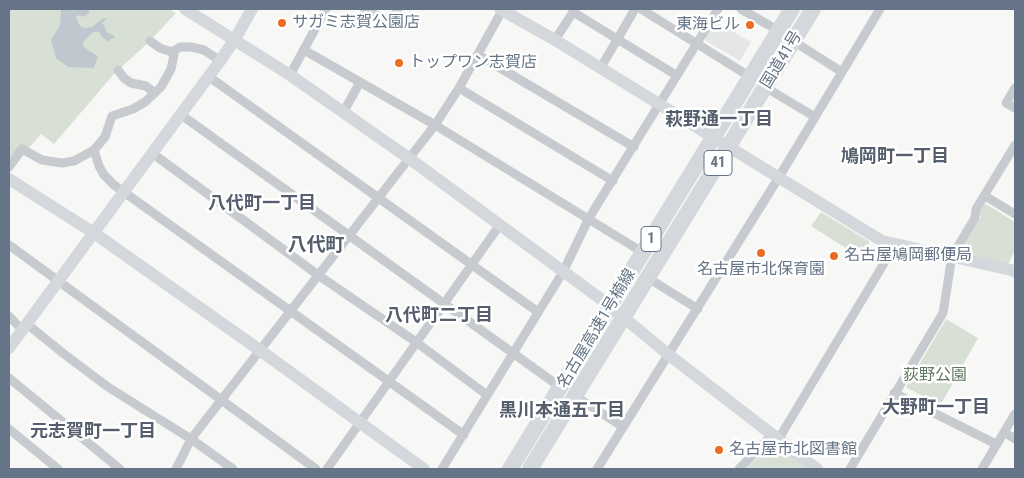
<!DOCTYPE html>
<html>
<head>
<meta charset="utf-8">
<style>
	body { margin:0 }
	#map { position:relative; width:1024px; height:478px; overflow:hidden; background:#f7f8f5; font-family:"Roboto Condensed",sans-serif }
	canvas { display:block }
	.frame { position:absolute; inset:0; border:10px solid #657487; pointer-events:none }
</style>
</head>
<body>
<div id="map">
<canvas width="1024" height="478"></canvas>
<div class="frame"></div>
</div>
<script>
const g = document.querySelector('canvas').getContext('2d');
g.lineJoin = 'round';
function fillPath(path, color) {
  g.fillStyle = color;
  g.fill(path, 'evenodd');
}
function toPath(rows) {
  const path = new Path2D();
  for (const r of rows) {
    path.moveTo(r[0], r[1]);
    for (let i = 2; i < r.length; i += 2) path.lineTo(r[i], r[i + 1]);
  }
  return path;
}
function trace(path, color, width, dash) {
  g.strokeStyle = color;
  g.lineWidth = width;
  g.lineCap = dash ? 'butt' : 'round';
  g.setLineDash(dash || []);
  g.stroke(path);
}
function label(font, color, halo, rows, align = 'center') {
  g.font = font + ' "Roboto Condensed","Noto Sans JP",sans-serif';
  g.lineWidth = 5;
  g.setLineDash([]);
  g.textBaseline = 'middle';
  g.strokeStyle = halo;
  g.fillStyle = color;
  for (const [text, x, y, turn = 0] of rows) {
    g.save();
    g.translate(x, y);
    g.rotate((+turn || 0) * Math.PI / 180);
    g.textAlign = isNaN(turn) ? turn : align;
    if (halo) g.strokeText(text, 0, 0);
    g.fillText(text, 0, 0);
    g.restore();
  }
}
fillPath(toPath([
	[715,21,751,42,740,61,706,41,704,38]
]), '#e5e7e6');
fillPath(toPath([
	[9,9,168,9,176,13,150,41,114,74,54,144,41,134,28,149,23,145,9,161],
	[982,204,986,204,1015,222,1015,251,1008,264,962,254,960,251,981,217,979,210],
	[821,212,870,242,860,257,811,226],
	[946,319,978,338,940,406,906,387],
	[774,441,809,469,746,469]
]), '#d8e0d6');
fillPath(toPath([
	[61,9,88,9,90,12,83,17,79,15,76,17,80,26,85,28,92,27,102,19,107,18,102,24,105,26,105,29,108,33,115,36,114,38,110,40,109,42,102,37,99,32,93,32,84,41,83,46,89,51,98,56,94,68,68,67,56,58,51,40,60,25]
]), '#bfc8ce');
trace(toPath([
	[364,9,391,22,398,9],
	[641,9,744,73],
	[741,9,772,27],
	[573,12,676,75],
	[555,40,575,9],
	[150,41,160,48,172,52],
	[793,41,842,72],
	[304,50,435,125,639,250],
	[478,55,634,147],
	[600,69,635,9],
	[118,70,124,78,131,83,146,86,155,93],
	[290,75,326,9],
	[208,76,538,312],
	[765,87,815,117],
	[459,88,613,181],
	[1015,88,1006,103,1015,108],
	[343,113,360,82],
	[180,114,556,384],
	[94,150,99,166,104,175,114,185,464,435],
	[152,153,318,275,416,342,487,395],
	[9,167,22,149,42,160,62,163,74,161,94,150,105,137,112,116,133,109,145,102,161,87,171,69,174,55,172,52,180,47,191,47,204,50,216,58],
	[985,196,1015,214],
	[9,245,316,469],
	[648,278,698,309],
	[9,316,22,330],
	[27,324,64,354,108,387,191,439,233,469],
	[9,378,120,469],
	[894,393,996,444],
	[575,396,623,427],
	[9,429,58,469],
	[1004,432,1015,439],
	[778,440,895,245],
	[176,469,191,439,435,125,459,88,503,9],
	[327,469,499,226],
	[442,469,563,272,589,218,718,9],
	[597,469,779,177,880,9],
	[739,469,772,435],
	[850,469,943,313,952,256,975,218,976,209,1015,145],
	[982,469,1015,414]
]), '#c7cace', 9);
trace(toPath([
	[185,9,290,75,410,159,605,302,669,355,817,469],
	[500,9,555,40,882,241,1011,270,1015,272],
	[9,179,94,233,261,351,424,469],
	[9,348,220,61,235,39,252,9]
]), '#d4d8dd', 12);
trace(toPath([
	[510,469,792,9],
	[530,469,813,9]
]), '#d4d8dd', 16);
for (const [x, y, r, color] of [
	[282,23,5,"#ea6c22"],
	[750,25,5,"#ea6c22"],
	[399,63,5,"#ea6c22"],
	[761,253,5,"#ea6c22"],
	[834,256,5,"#ea6c22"],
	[719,450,5,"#ea6c22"]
]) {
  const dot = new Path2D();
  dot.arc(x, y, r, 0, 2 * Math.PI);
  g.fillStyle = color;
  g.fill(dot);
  trace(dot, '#fff', 2);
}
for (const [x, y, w] of [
	[718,163,28],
	[651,239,20]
]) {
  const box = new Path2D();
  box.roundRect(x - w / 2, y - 12.5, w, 25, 4);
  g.fillStyle = '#fff';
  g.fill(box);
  trace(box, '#657487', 1);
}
label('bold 15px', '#657487', null, [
	["41",718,163],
	["1",651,239]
]);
label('16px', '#657487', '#fff', [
	["サガミ志賀公園店",292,23],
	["東海ビル",740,25,"right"],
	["トップワン志賀店",409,63],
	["名古屋鳩岡郵便局",844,256],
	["名古屋市北保育園",761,270,"center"],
	["名古屋市北図書館",729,450]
], 'left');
label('16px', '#657487', '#fff', [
	["国道41号",782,60,-59],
	["名古屋高速1号楠線",597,329,-59]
]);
label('16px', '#627961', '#fff', [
	["荻野公園",935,376]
]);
label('bold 18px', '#545e6c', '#fff', [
	["萩野通一丁目",719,120],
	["鳩岡町一丁目",895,157],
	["八代町一丁目",262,204],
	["八代町二丁目",439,316],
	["大野町一丁目",936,408],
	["黒川本通五丁目",562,411],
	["元志賀町一丁目",93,432]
]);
label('bold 19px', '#545e6c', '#fff', [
	["八代町",316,246]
]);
</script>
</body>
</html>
